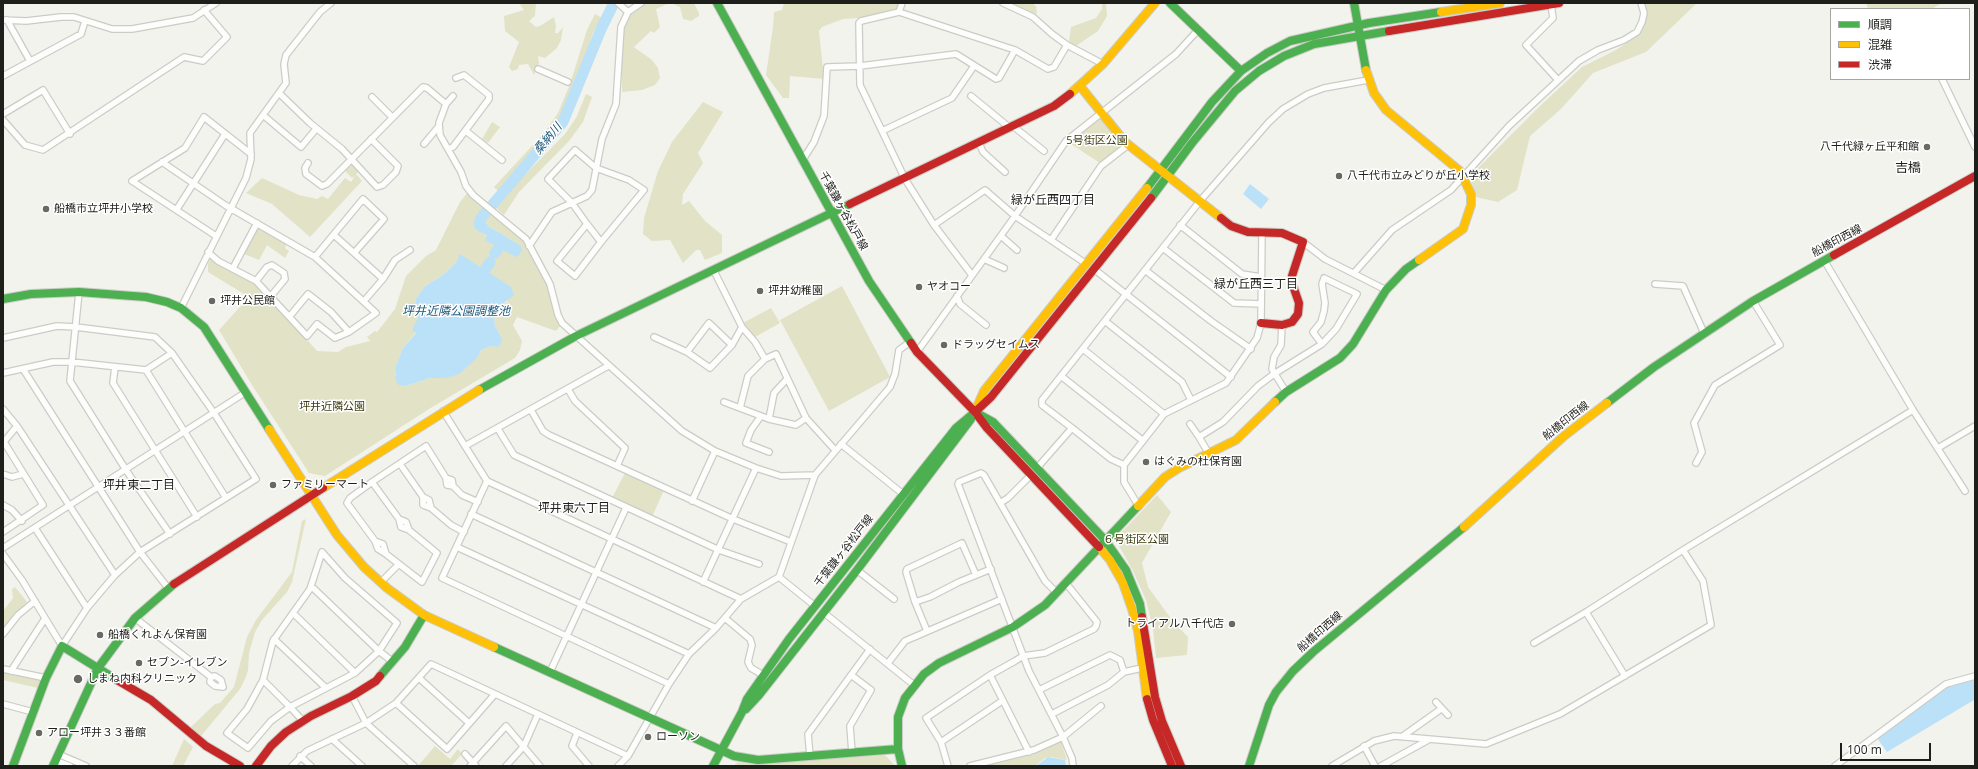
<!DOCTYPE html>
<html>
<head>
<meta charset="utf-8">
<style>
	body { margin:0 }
	#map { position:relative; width:1978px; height:769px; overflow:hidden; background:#f3f3ed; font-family:"Open Sans","Noto Sans JP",sans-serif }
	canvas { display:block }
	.frame { position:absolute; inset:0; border:4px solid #1e1e1a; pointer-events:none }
	.legend { position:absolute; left:1830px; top:8px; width:140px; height:72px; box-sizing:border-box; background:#fff; border:1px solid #a5a5a3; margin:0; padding:5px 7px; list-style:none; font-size:12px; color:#1e1e1a }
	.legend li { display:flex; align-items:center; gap:8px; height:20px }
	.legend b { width:20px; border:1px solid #a5a5a3 }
	.scale { position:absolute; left:1840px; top:743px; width:91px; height:18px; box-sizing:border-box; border:2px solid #1e1e1a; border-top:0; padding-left:5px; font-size:12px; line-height:14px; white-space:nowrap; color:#1e1e1a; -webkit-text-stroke:3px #fff; paint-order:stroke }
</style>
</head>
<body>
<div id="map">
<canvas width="1978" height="769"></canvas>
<div class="frame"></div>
<ul class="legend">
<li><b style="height:5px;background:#4caf50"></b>順調</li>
<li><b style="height:5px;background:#ffc107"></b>混雑</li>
<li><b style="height:5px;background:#c62828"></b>渋滞</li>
</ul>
<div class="scale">100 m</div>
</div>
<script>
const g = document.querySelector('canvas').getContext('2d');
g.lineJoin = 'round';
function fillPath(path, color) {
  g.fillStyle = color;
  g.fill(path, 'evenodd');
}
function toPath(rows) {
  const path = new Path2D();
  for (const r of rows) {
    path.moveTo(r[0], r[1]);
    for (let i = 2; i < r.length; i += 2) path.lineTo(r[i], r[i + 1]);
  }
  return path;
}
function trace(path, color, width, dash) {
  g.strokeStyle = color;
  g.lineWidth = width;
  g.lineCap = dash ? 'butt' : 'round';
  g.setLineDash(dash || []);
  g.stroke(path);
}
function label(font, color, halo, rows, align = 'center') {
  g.font = font + ' "Open Sans","Noto Sans JP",sans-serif';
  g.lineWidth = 3;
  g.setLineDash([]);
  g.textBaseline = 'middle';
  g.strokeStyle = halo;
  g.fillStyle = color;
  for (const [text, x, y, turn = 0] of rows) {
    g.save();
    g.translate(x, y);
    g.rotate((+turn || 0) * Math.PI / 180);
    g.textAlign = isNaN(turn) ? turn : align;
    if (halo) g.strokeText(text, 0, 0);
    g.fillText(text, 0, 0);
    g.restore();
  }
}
fillPath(toPath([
	[519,3,536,3,535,16,529,21,536,27,540,26,554,17,556,26,555,33,558,33,563,27,561,40,557,48,545,58,538,56,539,63,534,75,528,64,519,65,518,69,512,71,509,67,519,42,505,31,504,16,524,10],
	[644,3,669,3,656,9,660,27,654,33,651,31,634,47,652,60,658,68,660,78,655,85,642,90,622,92,622,28,629,14],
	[671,3,694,3,699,13,699,16,691,21,683,19,680,7],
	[784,3,899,3,896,9,859,18,843,19,822,27,819,31,824,79,790,76,789,98,783,98,766,75,773,27,774,12,782,10],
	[1012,3,1032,3,1036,6,1037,13,1035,14],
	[1102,3,1106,3,1107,16,1098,31,1076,46,1069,42,1071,27,1096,18,1102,9],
	[1643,3,1697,3,1646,52,1593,73,1561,109,1530,136,1517,190,1498,202,1476,197,1470,176,1541,105,1582,67,1616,50,1636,37,1642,28],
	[1866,3,1942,3,1932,9,1868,9],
	[595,14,602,18,593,33,575,89,564,117,559,126,499,192,494,187,544,133,558,113,570,84,587,30],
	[586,94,592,97,583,122,569,141,519,192,504,215,494,206,565,134,576,118],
	[703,102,723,112,698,153,703,163,683,194,682,205,689,201,705,221,722,235,722,253,705,260,700,250,696,250,683,263,670,240,652,241,643,234,644,218,658,171,672,142],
	[1100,117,1122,144,1121,147,1100,163,1068,142],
	[492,122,500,127,488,143,482,139],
	[349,164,353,165,359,171,356,174,362,181,310,237,272,204,246,193,262,178,299,195,317,199,322,196,328,199,345,178,351,182,355,176,352,178,344,170],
	[468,192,524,240,547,285,562,324,556,331,517,317,513,325,522,341,520,350,515,358,429,409,325,476,309,473,252,385,219,330,249,297,208,272,208,264,212,254,257,283,317,351,338,352,346,347,370,341,367,337,375,331,377,332,395,309,406,276,426,256,436,250,460,202],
	[484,221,488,226,520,245,486,240,487,237,481,230],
	[456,263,508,301,498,308,494,317,495,326,501,337,491,346,481,350,478,357,446,378,430,378,406,386,395,375,395,368,403,348,416,332,418,318,415,300,425,286,440,277],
	[259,226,287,243,285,248,289,251,285,258,267,245,259,260,244,254],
	[842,286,890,377,829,411,780,320],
	[771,308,780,323,755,337,743,323],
	[625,473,664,490,652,517,612,498],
	[1157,495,1171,512,1142,563,1148,587,1172,620,1188,637,1187,655,1156,658,1153,629,1146,600,1133,571,1119,546,1120,534],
	[306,519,292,582,287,592,262,620,255,632,249,653,248,670,246,677,240,689,201,736,191,727,215,704,220,703,234,687,247,637,256,620,292,572,302,521],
	[15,587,27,602,3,631,3,611,13,598,12,589],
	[3,672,41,680,38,688,3,680],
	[184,739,193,747,183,766,172,766],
	[1061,742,1067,760,1051,757,1045,758,1035,766,985,766,1035,754],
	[435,746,450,759,458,749,462,754,451,766,418,766],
	[885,755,895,766,733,766,738,762,749,764]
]), '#e1e2c6');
fillPath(toPath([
	[1250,184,1269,199,1261,209,1243,194],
	[479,213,485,217,484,221,488,226,520,245,522,250,519,255,516,257,485,240,487,236,474,226],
	[460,254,511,287,514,295,498,308,494,317,495,326,501,337,502,342,498,347,491,346,481,350,478,357,459,374,446,378,430,378,406,386,399,385,396,381,395,368,403,348,416,333,412,330,418,318,415,300,425,286,440,277,456,263],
	[1975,680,1974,700,1887,752,1877,738,1949,686],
	[1048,757,1065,760,1066,766,1036,766]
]), '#bbe1f9');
trace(toPath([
	[482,227,479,224,481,218,563,122,602,27,614,3],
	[495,253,503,242,496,237],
	[483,273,490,262]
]), '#bbe1f9', 11);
const street = toPath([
	[618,3,628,12],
	[1003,3,1033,17,1052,34,1067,45,1103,64],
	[1551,5,1553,18,1526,45,1558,80],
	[899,12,902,3],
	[3,20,26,21,61,17,74,17,112,29,132,29,193,18,216,3],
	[7,20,30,61],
	[538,69,568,82],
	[3,76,81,34,85,21],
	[1942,79,1975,147],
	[280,94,310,123,342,149,377,187,383,185,396,172,398,166,371,139],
	[453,96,446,104,439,123,440,135,461,172,466,186,473,195,526,239,550,284,558,315,562,323,682,431,715,451,756,468,781,476,815,475],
	[971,96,1010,128],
	[372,97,392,117],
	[3,114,43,90,70,134],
	[263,115,301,147,316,129],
	[3,120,25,145,43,150,184,57,203,61,227,37,204,10],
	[1013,126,1044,151],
	[466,131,502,160],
	[882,131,952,98,974,66],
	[979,143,983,152,1005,172],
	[424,144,439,126],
	[448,149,453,147,489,99,489,95,464,75,456,78],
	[802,161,814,142,824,116,827,67,860,66,956,54,996,79,999,78,1015,50],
	[162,162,225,205,315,257,376,313,349,332,335,338,317,324,307,336,256,281,218,261,208,252],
	[308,163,305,168,306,174,322,186,327,184,423,87,427,88,446,104],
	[177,209,225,134],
	[587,224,572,203,548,179,575,150,596,168,629,180,644,190,601,242,575,276,557,261,587,224,601,242],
	[934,225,985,190,1015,216,1066,141,1176,54,1198,30],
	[1180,225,1242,274,1261,277],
	[334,235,383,279],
	[216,236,132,181,185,148,204,117,251,154],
	[1001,236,1017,250],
	[1051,240,1101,166,1128,145],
	[1303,242,1325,259,1386,290],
	[529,246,552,212,587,196,592,190,602,139,616,104,621,27,628,12,641,3],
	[1163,248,1234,303,1261,304],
	[315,257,363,199,384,219,354,253],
	[984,259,1004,268],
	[1824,260,1913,410,1965,491],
	[233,268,257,223],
	[1094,269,1231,377],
	[1145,270,1211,321,1251,349],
	[714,271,742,327,755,342,765,359,776,354,806,418,835,450],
	[1354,273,1392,230,1451,190,1509,126,1579,61,1598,50,1624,40,1637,32,1642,22,1644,13,1641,3],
	[972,275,934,225,905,179,860,85,859,23,861,21,899,12,1015,50,1048,69,1054,67,1067,45],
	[256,281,267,267,272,265,284,273,285,279,271,296],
	[1655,284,1683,286,1704,333],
	[79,292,70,381,126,470,170,534],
	[957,296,960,304,986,325],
	[364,301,383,279,395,260,410,250],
	[181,308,246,178,251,159,250,133,286,83,284,64,286,55,320,12,331,3],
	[290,316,308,294,331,312,349,332],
	[1105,321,1182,382,1191,400],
	[1282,325,1281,345,1274,357,1272,369,1286,392],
	[654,337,687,352,710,368,732,345,742,327],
	[3,338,57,326,76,327,155,337,172,353,214,413,256,479,140,552,115,575,87,608,62,646,22,580,3,554],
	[1083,349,1164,414],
	[687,352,709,323,732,345],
	[917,352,1015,216,1085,263],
	[115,367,113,383,197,517],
	[23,369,140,552,168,588],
	[146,370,226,498],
	[3,373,53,362,72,362,146,370,172,353],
	[1061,376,1142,440],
	[568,389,575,401,625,448,617,466],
	[724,402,769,419,796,425,806,418],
	[740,408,748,376,765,359],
	[3,409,17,426,115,575],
	[531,410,543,431,549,435,733,519,791,542],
	[443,411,487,481,741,599],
	[761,416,751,430,746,443,769,452],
	[769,419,774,393,787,379],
	[1190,424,1199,437],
	[1072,428,1111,459,1124,465],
	[498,429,514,455,719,550,759,564],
	[3,443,17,426],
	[841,444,903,494],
	[465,446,608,366],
	[1938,448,1975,426],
	[1209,454,1199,437,1223,422,1258,386,1274,374,1322,344,1336,329,1357,294,1324,278,1322,284,1325,303,1324,311,1321,322,1313,332,1322,344],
	[1696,463,1702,452,1694,423,1715,385,1780,345,1753,301],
	[400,464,423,497,423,505,431,508,451,525,464,532],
	[1037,468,1072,428,1042,405,1042,400,1200,201,1269,122,1283,109,1308,94,1324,88,1368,80],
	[3,474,12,477,23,474],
	[446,478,452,480,453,486],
	[487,481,442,578,669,684],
	[372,482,399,519,401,527,409,530,437,553,422,582,386,554,378,549,375,541,347,503,350,498,372,482,426,446,446,478,447,485,453,486,462,495,478,502],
	[423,497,429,500,431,508],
	[692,501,715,451],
	[1000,503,1008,498,1032,474],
	[3,505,12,510,22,521],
	[1138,505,1124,482,1124,465,1164,414,1226,383,1257,338,1261,323,1262,233],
	[471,514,716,628],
	[399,519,406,522,409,530],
	[35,528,87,608],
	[3,532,43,505,4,442],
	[375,541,383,544,386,554],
	[457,547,689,654],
	[3,548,246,392],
	[857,570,894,599],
	[381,582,399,564],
	[703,582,756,468],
	[311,586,379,651,393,662],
	[1056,592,1045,581,984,475,981,473,959,482,958,484,1029,671,1063,737,1072,758,1073,766],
	[915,602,930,597,959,582,991,569],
	[815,606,779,577,815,475,890,387,895,374,899,350,910,342],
	[823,612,914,685],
	[1586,612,1625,676],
	[293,613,355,673],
	[135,618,211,677,215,676,221,680,223,687,215,686,210,682,211,677],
	[725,618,750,639,752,645,748,662,751,668,763,675],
	[927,631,915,602,906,572,907,569,962,543,976,575],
	[3,634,18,615,35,601],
	[274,639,326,688],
	[1534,643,1586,612,1683,550,1913,410],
	[888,663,905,641,1002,599],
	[3,669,46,678],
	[11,671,44,620],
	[550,672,626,508],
	[1124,672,1142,668],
	[851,675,871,690,850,726,852,753],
	[990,675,1029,752],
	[419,678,469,723],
	[263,680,290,707,355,673,379,651,397,623,345,578,322,552,310,589,273,641,263,680,247,709,227,733,248,748,271,721,290,707,303,721],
	[1039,690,1110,655,1120,660,1124,672,1108,685,1052,714],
	[352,696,366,723,414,766],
	[1436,702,1448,715],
	[396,703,447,749,495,694],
	[3,704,33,712],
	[577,733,572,746,589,766],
	[1403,736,1441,709],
	[332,739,362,766],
	[941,742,1002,701],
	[1364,746,1375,766],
	[58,754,86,766],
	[465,754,476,766],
	[300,756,311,766],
	[810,756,808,734,870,649],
	[55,760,70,766],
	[292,766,307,751,366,723,396,703,431,664,628,756],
	[470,766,506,726,540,766],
	[506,766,524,746,538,714],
	[618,766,628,756,669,684,689,654,716,628,741,599,779,577],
	[948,766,941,742,926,718,990,675,1015,661,1023,656,1045,653,1094,629,1096,626,1097,622,1065,582],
	[970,766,1034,750,1063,737,1101,706],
	[1332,766,1374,741,1394,736,1486,744,1560,714,1711,625,1703,581,1683,550],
	[1381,766,1428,740],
	[1835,766,1946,684,1975,676]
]);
const fast = toPath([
	[717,3,869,281,911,343],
	[1170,3,1241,71],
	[1354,3,1366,70],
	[1147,188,1212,102,1241,71,1267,53,1290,41,1369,23,1441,12],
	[1151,198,1192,143,1235,91,1259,71,1284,56,1314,44,1389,31],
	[3,299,31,294,79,292,146,297,167,302,181,308,204,327,269,429],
	[479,390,576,336,850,204],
	[1275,402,1286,392,1340,358,1353,344,1386,290,1406,269,1419,260],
	[1607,403,1654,367,1753,301,1834,255],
	[975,412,993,422,1105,540,1126,570,1140,604,1142,617],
	[494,647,734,756,758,760,898,749],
	[380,676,405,647,424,615],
	[746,709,759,695,857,570,971,419],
	[13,766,46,678,62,646,117,680],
	[53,766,98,668,135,618,174,584],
	[713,766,742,712,747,699,789,639,956,428,975,412],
	[902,766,898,749,898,717,905,698,924,674,939,663,1013,627,1045,605,1138,506],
	[1249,766,1269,705,1276,692,1293,671,1313,652,1464,527]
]);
const slow = toPath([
	[1441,12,1500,3],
	[1366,70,1374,93,1386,110,1460,171,1471,194,1471,205,1463,229,1419,260],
	[1080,86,1125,142,1221,218],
	[1070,94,1103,64,1155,3],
	[976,409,984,391,1147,188],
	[269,429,337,535,364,567,387,588,424,615,494,647],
	[323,488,479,390],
	[1138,506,1165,477,1179,468,1236,440,1275,402],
	[1464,527,1564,436,1607,403],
	[1099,547,1110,560,1123,583,1132,609,1138,631,1147,699]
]);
const jam = toPath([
	[1389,31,1559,3],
	[850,204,1054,106,1070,94],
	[1221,218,1231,226,1248,232,1282,233,1303,242,1292,276,1292,283,1299,303,1298,314,1292,322,1282,325,1261,323],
	[1834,255,1975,176],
	[911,343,917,352,975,412],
	[975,412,991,397,1151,198],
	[978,416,987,428,1099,547],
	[174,584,323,488],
	[1142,617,1155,697,1162,721,1181,766],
	[117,680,151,700,206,746,240,766],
	[1147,699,1153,720,1172,766],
	[256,766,271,746,286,732,311,716,352,696,376,681,380,676]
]);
trace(street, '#ccccc7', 8);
trace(fast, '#ccccc7', 10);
trace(slow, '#ccccc7', 10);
trace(jam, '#ccccc7', 10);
trace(street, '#fdfdfc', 5.5);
trace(fast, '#4caf50', 8);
trace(slow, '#ffc107', 8);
trace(jam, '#c62828', 8);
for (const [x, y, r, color] of [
	[1927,147,4,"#696964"],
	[1339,176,4,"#696964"],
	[46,209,4,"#696964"],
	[919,287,4,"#696964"],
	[760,291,4,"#696964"],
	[212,301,4,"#696964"],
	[944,345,4,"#696964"],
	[1146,462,4,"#696964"],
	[273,485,4,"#696964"],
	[1232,624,4,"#696964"],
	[100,635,4,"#696964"],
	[139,663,4,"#696964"],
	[78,679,5,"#696964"],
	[39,733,4,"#696964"],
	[648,737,4,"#696964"]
]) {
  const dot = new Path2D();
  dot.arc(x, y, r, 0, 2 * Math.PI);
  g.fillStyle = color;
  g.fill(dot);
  trace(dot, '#fff', 1.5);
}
label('11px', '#3c3c10', '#fff', [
	["5号街区公園",1097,141],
	["坪井近隣公園",332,407],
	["６号街区公園",1136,540]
]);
label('11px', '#1e1e1a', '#fff', [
	["八千代緑ヶ丘平和館",1919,147,"right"],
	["八千代市立みどりが丘小学校",1347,176],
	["船橋市立坪井小学校",54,209],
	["ヤオコー",927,287],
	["坪井幼稚園",768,291],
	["坪井公民館",220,301],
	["ドラッグセイムス",952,345],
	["はぐみの杜保育園",1154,462],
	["ファミリーマート",281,485],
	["トライアル八千代店",1224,624,"right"],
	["船橋くれよん保育園",108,635],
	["セブン-イレブン",147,663],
	["しまね内科クリニック",87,679],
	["アロー坪井３３番館",47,733],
	["ローソン",656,737]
], 'left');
label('11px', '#1e1e1a', '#fff', [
	["千葉鎌ヶ谷松戸線",843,211,61],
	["船橋印西線",1837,241,-28],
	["船橋印西線",1566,421,-38],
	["千葉鎌ヶ谷松戸線",844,551,-52],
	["船橋印西線",1320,632,-41]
]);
label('italic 12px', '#1b587b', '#fff', [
	["桑納川",548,139,-50],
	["坪井近隣公園調整池",456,312]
]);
label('12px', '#1e1e1a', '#fff', [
	["緑が丘西四丁目",1053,201],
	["緑が丘西三丁目",1256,285],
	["坪井東二丁目",139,486],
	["坪井東六丁目",574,509]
]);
label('13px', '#1e1e1a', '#fff', [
	["吉橋",1908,168]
]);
</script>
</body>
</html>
